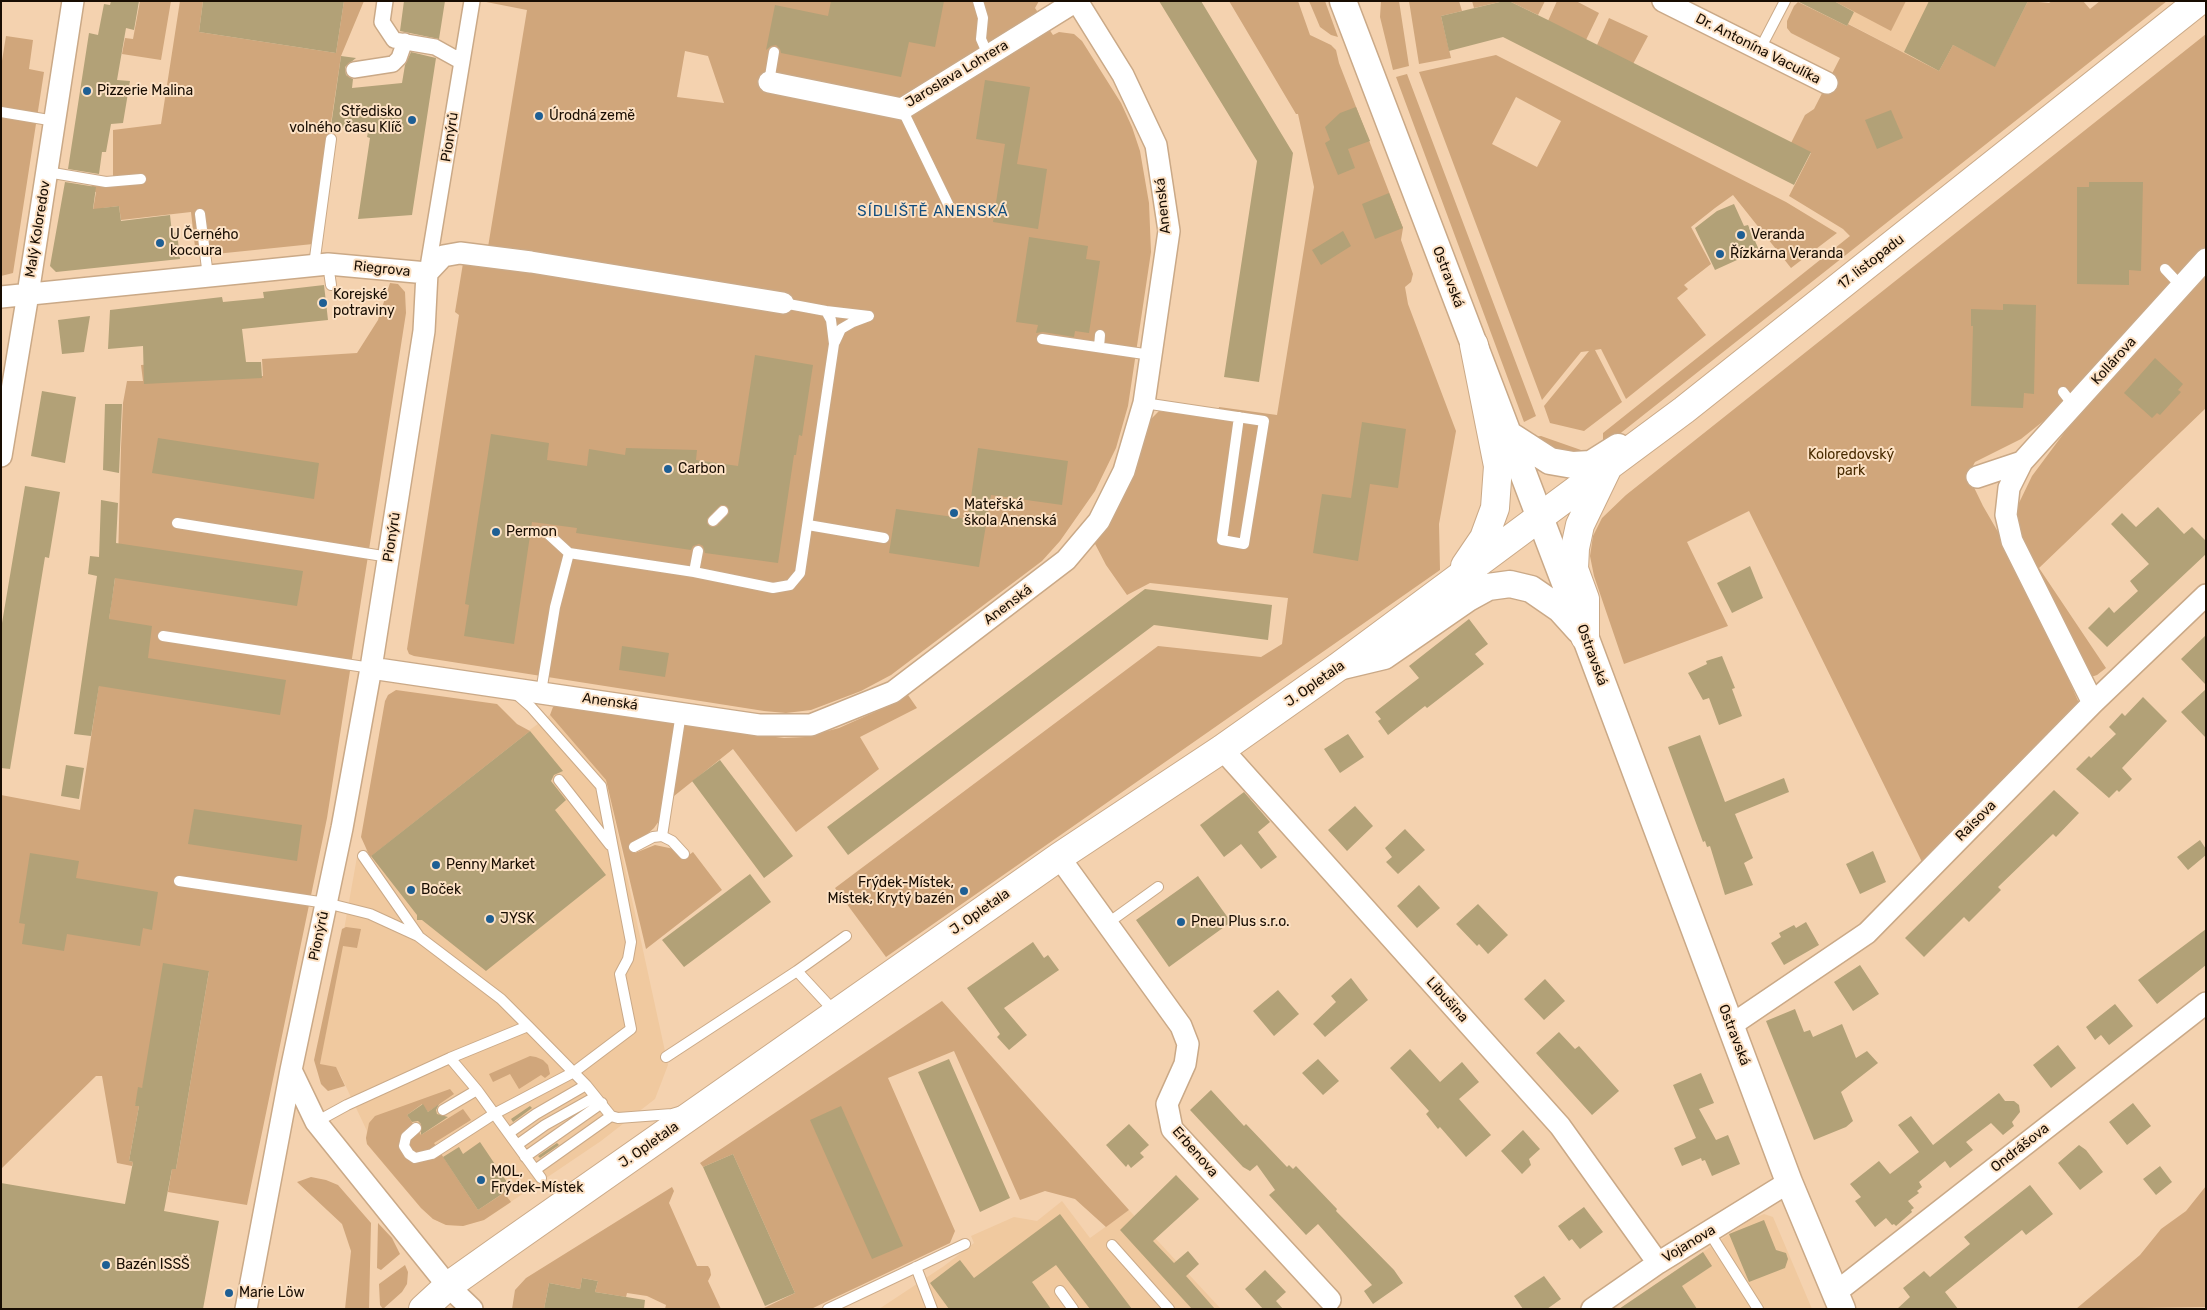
<!DOCTYPE html>
<html>
<head>
<meta charset="utf-8">
<style>
	body { margin:0 }
	#map { position:relative; width:2207px; height:1310px; overflow:hidden; background:#f4d2af; font-family:Rubik,sans-serif }
	canvas { display:block }
	.frame { position:absolute; inset:0; border:2px solid #180d02; pointer-events:none }
</style>
</head>
<body>
<div id="map">
<canvas width="2207" height="1310"></canvas>
<div class="frame"></div>
</div>
<script>
const g = document.querySelector('canvas').getContext('2d');
g.lineJoin = 'round';
function fillPath(path, color) {
  g.fillStyle = color;
  g.fill(path, 'evenodd');
}
function toPath(rows) {
  const path = new Path2D();
  for (const r of rows) {
    path.moveTo(r[0], r[1]);
    for (let i = 2; i < r.length; i += 2) path.lineTo(r[i], r[i + 1]);
  }
  return path;
}
function trace(path, color, width, dash) {
  g.strokeStyle = color;
  g.lineWidth = width;
  g.lineCap = dash ? 'butt' : 'round';
  g.setLineDash(dash || []);
  g.stroke(path);
}
function label(font, color, halo, rows, align = 'center') {
  g.font = font + ' Rubik,sans-serif';
  g.lineWidth = 4;
  g.setLineDash([]);
  g.textBaseline = 'middle';
  g.strokeStyle = halo;
  g.fillStyle = color;
  for (const [text, x, y, turn = 0] of rows) {
    g.save();
    g.translate(x, y);
    g.rotate((+turn || 0) * Math.PI / 180);
    g.textAlign = isNaN(turn) ? turn : align;
    if (halo) g.strokeText(text, 0, 0);
    g.fillText(text, 0, 0);
    g.restore();
  }
}
fillPath(toPath([
	[1797,1,2028,1,1995,67,1939,71,1849,24,1847,26],
	[550,715,606,780,668,1065,655,1099,601,1141,484,1220,463,1226,446,1225,433,1219,421,1208,367,1144,366,1138,367,1131,340,1074,320,1064,357,857],
	[1062,1201,1090,1238,1129,1210,1221,1309,879,1309,944,1266,974,1243,971,1236,1014,1217,1037,1221],
	[1764,1214,1773,1217,1812,1309,1619,1309,1750,1220]
]), '#f0c99f');
fillPath(toPath([
	[140,1,171,1,161,60,122,54,125,38,133,39],
	[180,1,203,1,199,32,336,53,344,1,364,1,341,56,313,244,196,256,191,212,121,220,119,206,103,208,91,222,96,192,91,191,92,183,113,177,113,130,161,124],
	[481,1,1039,1,1035,8,1053,35,1059,32,1074,34,1082,41,1121,103,1132,127,1140,151,1149,203,1151,252,1128,406,1116,448,1095,491,1060,541,1042,561,891,675,861,691,811,710,786,713,764,711,414,656,409,654,407,649,459,315,455,312,465,251,488,247,527,10],
	[685,51,708,56,724,103,677,97],
	[1229,1,1298,1,1310,35,1331,45,1336,50,1339,63,1403,228,1401,240,1413,274,1411,282,1405,287,1408,304,1456,431,1439,524,1440,570,886,957,835,888,1158,646,1261,657,1282,644,1288,598,1150,583,1127,595,1106,565,1093,540,1131,480,1140,457,1151,419,1159,411,1217,417,1219,407,1277,415,1314,187,1298,114,1296,114],
	[1309,1,1325,1,1338,37,1331,35,1320,27],
	[1381,1,1399,1,1409,66,1393,70,1380,17],
	[1409,1,1459,1,1462,11,1441,16,1451,58,1419,64],
	[1472,1,1504,1,1474,8],
	[1509,1,1545,1,1538,15],
	[1557,1,1576,1,1599,13,1586,40,1548,21],
	[1834,1,1906,1,1891,31],
	[2028,1,2049,3,2052,1,2083,1,2090,9,2100,1,2167,1,1603,447,1603,433,1850,236,1843,229,1789,196,1811,153,1791,143,1805,115,1814,109,1840,58,1791,33,1787,28,1787,21,1794,6,1798,2,1847,26,1848,24,1939,71,1953,45,1995,66],
	[1609,18,1648,36,1633,64,1597,45],
	[2206,34,2206,408,2039,568,2106,668,2097,675,2088,678,2018,534,2015,518,2018,505,2032,476,2064,433,2046,419,2021,439,1975,462,1968,475,1983,506,2023,575,2079,703,1923,864,1749,511,1687,542,1728,626,1624,664,1594,576,1590,556,1593,536,1602,518,1626,495],
	[6,36,33,40,29,69,44,72,13,273,1,276,1,67],
	[1496,55,1786,202,1837,233,1791,268,1733,195,1715,208,1691,227,1711,264,1684,285,1688,289,1677,298,1706,335,1626,399,1601,349,1595,350,1622,402,1584,431,1550,423,1544,406,1589,351,1581,352,1542,400,1419,72],
	[1516,97,1561,121,1537,167,1492,144],
	[1407,74,1536,416,1524,422,1396,77],
	[390,283,398,284,405,292,406,313,327,818,247,1205,168,1192,172,1169,176,1169,209,971,142,1088,135,1106,139,1106,129,1161,133,1162,132,1166,117,1163,102,1076,96,1076,1,1169,1,795,80,810,118,559,121,448,123,403,127,381,143,381,141,365,158,364,220,378,263,376,262,359,357,353,378,320],
	[1541,436,1581,450,1589,456,1575,460,1533,437],
	[396,690,497,704,517,724,530,731,370,857,361,837,385,701,388,695],
	[905,694,908,695,917,708,860,737,879,769,796,832,733,749,664,804,659,821,654,828,644,837,630,843,635,853,655,845,674,849,685,858,693,852,722,890,646,949,606,780,550,715,553,707,558,705,702,728,784,738,805,737,839,728,886,707],
	[346,927,361,929,357,948,343,946,320,1064,336,1067,345,1086,328,1091,321,1084,314,1060,342,929],
	[942,1001,1129,1210,1106,1227,1075,1199,1045,1191,1020,1200,954,1051,888,1078,955,1231,950,1243,811,1309,762,1309,795,1293,733,1154,703,1167,700,1163],
	[530,1056,536,1057,543,1060,548,1065,550,1074,545,1078,541,1075,519,1089,510,1074,493,1082,489,1074],
	[450,1089,454,1094,428,1112,422,1104,407,1115,421,1135,463,1109,471,1120,434,1143,478,1210,504,1193,511,1202,484,1220,463,1226,446,1225,433,1219,421,1208,367,1144,366,1138,369,1123,375,1116],
	[311,1177,326,1180,338,1185,371,1223,369,1309,345,1309,351,1251,342,1224,297,1182],
	[2206,1186,2206,1307,2076,1309,2140,1255,2161,1229,2186,1211],
	[672,1187,674,1191,669,1203,697,1266,708,1266,710,1269,711,1275,708,1281,721,1309,665,1309,666,1305,647,1296,627,1293,626,1297,595,1292,598,1281,582,1278,580,1289,549,1283,544,1309,512,1309,515,1290,526,1278],
	[378,1223,392,1238,400,1254,381,1270,377,1268],
	[405,1265,408,1272,407,1284,402,1292,383,1309,380,1305,379,1284]
]), '#d0a67b');
fillPath(toPath([
	[111,1,139,1,134,30,126,28,117,80,130,81,123,123,111,124,106,152,102,152,99,174,68,169,89,33,98,35,104,4,110,5],
	[203,1,344,1,336,53,199,32],
	[404,1,445,1,439,39,400,31],
	[831,1,944,1,935,47,909,42,901,77,781,53,780,49,776,45,771,46,766,50,775,5,828,16],
	[1159,1,1201,1,1293,153,1259,382,1224,377,1257,161],
	[1504,1,1509,1,1548,20,1811,152,1794,185,1503,37,1449,51,1441,16],
	[1797,1,1834,1,1854,12,1847,26],
	[1929,1,2028,1,1995,67,1953,45,1939,71,1904,52],
	[411,52,436,58,412,215,358,219,370,138,367,137,368,132,331,126,341,56,356,58,345,67,346,75,353,79,352,88,402,83,405,65],
	[985,80,1030,87,1017,164,1047,169,1038,229,993,222,1005,144,976,139],
	[1356,107,1370,141,1348,149,1355,168,1338,175,1325,143,1330,140,1325,127,1340,113],
	[1891,110,1903,138,1877,149,1865,120],
	[65,182,96,187,93,209,119,206,121,221,170,215,172,233,177,232,180,259,56,272,50,266],
	[2089,182,2143,182,2141,271,2129,270,2129,285,2077,284,2077,187,2089,187],
	[1389,193,1403,228,1375,239,1362,204],
	[1734,204,1744,226,1748,225,1759,250,1715,270,1695,228,1717,211],
	[1343,231,1351,246,1321,265,1312,250],
	[1029,237,1088,246,1086,259,1100,261,1089,333,1075,331,1074,337,1043,332,1036,333,1038,325,1016,322],
	[324,285,328,320,242,329,246,362,261,362,262,378,144,384,143,346,108,349,110,310,222,297,223,302,264,298,263,292],
	[2003,304,2036,305,2034,394,2024,393,2023,408,1971,406,1973,326,1971,326,1971,309,2003,310],
	[90,316,84,352,62,354,58,320],
	[755,355,813,365,802,436,799,435,796,455,794,455,778,563,705,553,703,546,699,544,693,546,691,550,576,533,577,528,532,522,514,644,464,636,469,605,465,604,491,434,549,443,547,460,587,466,589,449,625,455,626,448,697,450,696,460,738,466],
	[721,505,727,506,729,513,717,526,711,527,707,523,707,519],
	[2155,358,2183,384,2178,390,2181,392,2160,415,2157,413,2152,418,2124,393],
	[42,391,76,397,65,463,31,456],
	[105,404,122,404,119,473,103,470],
	[1362,422,1406,429,1398,488,1370,484,1358,561,1313,553,1322,494,1351,498],
	[158,438,319,463,314,499,152,473],
	[978,448,1068,461,1062,505,991,495,979,567,889,553,896,509,968,519],
	[25,486,60,492,49,558,45,557,10,769,1,768,1,629],
	[101,500,118,503,116,543,303,571,297,606,115,578,112,600,109,619,152,626,148,658,286,680,280,715,99,686,91,736,74,734,97,576,88,574,90,556,99,557],
	[2158,507,2184,534,2192,527,2206,541,2206,554,2107,647,2088,628,2109,607,2114,613,2138,591,2130,581,2149,564,2111,524,2122,513,2136,527],
	[1750,566,1763,598,1732,613,1717,583],
	[1145,589,1272,605,1268,640,1154,625,848,855,827,827],
	[1469,619,1488,644,1475,654,1484,664,1427,708,1425,706,1388,735,1378,721,1381,719,1375,712,1419,678,1409,666],
	[2206,635,2206,685,2181,659],
	[622,646,669,653,665,677,619,670],
	[1722,656,1735,688,1732,689,1742,716,1719,725,1709,698,1703,700,1688,673,1707,664,1706,661],
	[2206,689,2206,738,2181,712],
	[2143,697,2167,721,2122,768,2132,779,2119,792,2117,790,2109,798,2076,769,2089,756,2091,758,2116,734,2109,727,2122,713,2125,716],
	[530,731,563,771,554,775,551,781,566,800,555,810,606,875,486,971,422,920,417,920,417,915,371,856],
	[1348,734,1364,757,1340,773,1324,749],
	[1700,735,1725,802,1784,778,1789,792,1735,814,1753,858,1744,863,1753,885,1725,895,1710,846,1707,847,1705,841,1703,842,1668,747],
	[720,760,793,856,764,878,692,781],
	[66,765,84,768,79,799,61,796],
	[2054,790,2079,813,2056,837,2053,834,1998,887,2001,890,1969,922,1964,917,1924,957,1905,938],
	[1244,792,1270,822,1258,832,1277,857,1261,869,1241,844,1224,857,1200,825],
	[1355,806,1373,826,1347,851,1328,830],
	[194,809,302,825,297,861,188,844],
	[1405,829,1425,850,1398,874,1386,862,1392,857,1385,848],
	[2200,840,2206,849,2206,855,2188,870,2177,857],
	[1873,851,1886,882,1860,894,1846,864],
	[30,853,79,861,76,878,158,892,152,930,143,928,140,946,67,934,64,951,22,944,25,924,19,923],
	[750,874,771,902,684,967,662,940],
	[1198,876,1231,922,1169,967,1136,920],
	[1419,885,1440,908,1417,928,1397,906],
	[1478,904,1508,935,1488,954,1479,944,1477,946,1456,924],
	[1806,922,1819,945,1784,965,1771,943,1781,937,1779,933,1794,925,1796,928],
	[2206,929,2206,965,2157,1004,2138,980],
	[1033,942,1044,958,1048,955,1059,970,1004,1008,1027,1035,1009,1050,997,1037,1000,1034,967,988],
	[163,963,209,971,176,1169,172,1169,164,1211,219,1221,203,1309,1,1309,1,1183,125,1204,133,1162,129,1161,139,1106,135,1106,138,1087,142,1088],
	[1860,965,1879,994,1853,1011,1834,982],
	[1351,978,1368,1000,1325,1037,1313,1024,1336,1002,1331,996],
	[1545,979,1565,1001,1544,1020,1524,999],
	[1278,990,1299,1014,1274,1036,1253,1011],
	[2115,1004,2133,1026,2109,1045,2101,1035,2095,1040,2086,1027],
	[1795,1009,1804,1032,1810,1030,1813,1037,1842,1024,1856,1058,1867,1051,1878,1063,1841,1092,1853,1121,1846,1127,1814,1140,1766,1021],
	[1559,1032,1575,1049,1579,1046,1619,1091,1592,1115,1536,1053],
	[2058,1045,2076,1068,2051,1088,2033,1065],
	[1410,1049,1440,1082,1462,1062,1479,1082,1459,1099,1491,1135,1466,1157,1440,1127,1438,1129,1426,1114,1429,1111,1390,1068],
	[949,1059,1010,1198,980,1212,918,1072],
	[1318,1059,1339,1081,1323,1095,1302,1073],
	[1701,1073,1714,1103,1699,1109,1716,1140,1728,1135,1740,1164,1712,1176,1705,1160,1702,1161,1701,1158,1682,1166,1674,1148,1696,1138,1673,1085],
	[1211,1090,1244,1126,1246,1124,1287,1167,1289,1165,1293,1169,1296,1166,1337,1209,1336,1211,1394,1270,1403,1283,1373,1304,1364,1291,1372,1285,1318,1224,1306,1235,1269,1195,1275,1190,1257,1165,1250,1171,1243,1167,1190,1110],
	[1999,1093,2005,1101,2014,1101,2019,1105,2020,1112,2012,1122,2014,1126,2003,1135,1991,1123,1966,1142,1973,1150,1950,1168,1945,1161,1919,1182,1922,1187,1917,1191,1919,1193,1908,1201,1914,1208,1911,1210,1912,1212,1896,1226,1894,1224,1892,1225,1886,1218,1875,1227,1855,1201,1861,1197,1850,1184,1879,1161,1890,1174,1919,1152,1898,1125,1911,1116,1933,1145],
	[2133,1103,2151,1126,2127,1145,2109,1122],
	[423,1104,428,1112,439,1104,436,1110,437,1114,448,1117,421,1135,421,1124,418,1121,412,1122,407,1115],
	[530,1106,532,1108,513,1122,511,1119],
	[841,1106,903,1246,872,1259,810,1120],
	[1129,1124,1149,1145,1140,1153,1144,1157,1131,1168,1128,1164,1126,1167,1106,1145],
	[1523,1130,1540,1149,1529,1159,1531,1165,1522,1174,1501,1151],
	[480,1142,511,1188,478,1210,443,1157,459,1147,463,1154],
	[557,1143,559,1145,540,1158,538,1156],
	[2079,1145,2086,1150,2103,1172,2080,1190,2058,1163],
	[733,1154,795,1293,765,1306,703,1167],
	[2160,1166,2172,1182,2156,1195,2143,1179],
	[1176,1175,1199,1199,1153,1241,1174,1263,1188,1251,1199,1264,1186,1276,1215,1309,1192,1309,1120,1230],
	[2030,1185,2053,1214,2026,1235,2022,1230,1945,1292,1958,1309,1897,1309,1910,1297,1903,1288,1924,1271,1930,1277,1970,1244,1964,1237],
	[1584,1207,1603,1232,1580,1249,1572,1239,1569,1241,1558,1226],
	[1060,1214,1132,1309,1090,1309,1056,1265,1032,1282,1051,1309,949,1309,930,1283,960,1260,974,1278],
	[1764,1220,1776,1250,1786,1253,1788,1259,1785,1268,1749,1282,1729,1234],
	[1703,1252,1712,1266,1682,1286,1697,1309,1619,1309],
	[1265,1270,1286,1292,1276,1301,1283,1309,1263,1309,1245,1289],
	[1544,1276,1561,1299,1547,1309,1523,1309,1514,1296],
	[582,1278,598,1281,595,1292,645,1300,644,1309,544,1309,549,1283,580,1289]
]), '#b2a177');
const service = toPath([
	[978,1,983,18,981,39,988,55],
	[1760,49,1785,1],
	[769,82,774,52],
	[902,109,949,206],
	[1,112,55,121],
	[47,172,106,182,141,179],
	[200,214,208,276],
	[328,264,331,285],
	[314,265,331,139],
	[2165,269,2181,286],
	[826,311,869,316,853,322,841,329,835,342],
	[1042,339,1151,355],
	[1099,347,1100,335],
	[2063,392,2073,405],
	[1144,403,1264,421,1244,544,1222,540,1239,417],
	[713,521,723,511],
	[177,523,389,557],
	[808,525,884,538],
	[545,531,569,553],
	[694,572,698,551],
	[163,636,371,668],
	[541,692,555,607,569,553,694,572,773,588,790,585,800,573,834,344,831,320,826,311,783,303],
	[559,780,610,845],
	[662,836,681,713],
	[634,847,653,837,662,836,672,841,684,854],
	[363,856,418,935],
	[179,881,326,903,370,914,418,936,501,999,528,1026],
	[1108,923,1158,887],
	[797,971,846,936],
	[666,1057,797,971,835,1012],
	[450,1058,477,1090,541,1178],
	[443,1110,477,1090],
	[316,1122,347,1105,450,1058,528,1026,586,1085,611,1116,618,1118,672,1114,682,1111],
	[416,1128,406,1137,404,1146,409,1154,415,1158,432,1154,494,1114,574,1072,631,1029,620,974,628,959,631,942,601,786,531,707,514,692],
	[509,1133,536,1114,586,1085],
	[517,1145,545,1125,595,1097],
	[525,1157,602,1103],
	[535,1170,611,1116],
	[1709,1232,1758,1309],
	[1112,1245,1169,1309],
	[916,1267,932,1309],
	[1060,1291,1073,1309],
	[828,1309,965,1244]
]);
const pedestrian = toPath([
	[385,1,382,22,394,40,435,47,462,62],
	[354,70,393,64,399,58,405,41],
	[427,273,472,1]
]);
const minor = toPath([
	[1663,1,1827,83],
	[769,82,902,109,1076,1],
	[427,273,424,331,371,668,342,828,291,1070,316,1122,448,1286,472,1309],
	[1,297,328,264,427,273,443,256,460,253,531,262,783,303],
	[1,456,28,294,73,1],
	[1977,477,2022,462],
	[371,668,759,725,811,725,893,692,1066,560,1099,521,1124,471,1144,403,1169,231,1156,145,1123,75,1077,1],
	[2093,703,2012,541,2006,515,2009,488,2022,462,2206,259],
	[1222,749,1560,1126,1658,1263],
	[1059,857,1181,1026,1188,1044,1185,1064,1167,1104,1172,1129,1330,1300],
	[1730,1026,1867,933,2093,703,2206,595],
	[1835,1293,2206,1003],
	[246,1309,291,1070],
	[1592,1309,1658,1263,1789,1182]
]);
const tertiary = toPath([
	[1343,1,1573,604,1789,1182,1842,1309],
	[1508,434,1550,461,1573,465,1591,464,1618,447],
	[1338,667,1384,656,1468,598,1488,587,1510,584,1531,589,1560,609,1579,630]
]);
const secondary = toPath([
	[1465,566,1484,538,1495,508,1498,466,1474,345],
	[1585,637,1585,599,1574,569,1575,548,1580,525,1607,469],
	[423,1309,448,1286,503,1247,1059,857,1222,749,1338,667,1684,410,2199,1]
]);
trace(service, '#caa987', 12);
trace(pedestrian, '#caa987', 18);
trace(minor, '#caa987', 24);
trace(tertiary, '#caa987', 29);
trace(secondary, '#caa987', 30);
trace(service, '#fff', 10);
trace(pedestrian, '#fff', 15);
trace(minor, '#fff', 21);
trace(tertiary, '#fff', 26);
trace(secondary, '#fff', 28);
for (const [x, y, r, color] of [
	[87,91,5,"#1e5f94"],
	[539,116,5,"#1e5f94"],
	[412,120,5,"#1e5f94"],
	[1741,235,5,"#1e5f94"],
	[160,243,5,"#1e5f94"],
	[1720,254,5,"#1e5f94"],
	[323,303,5,"#1e5f94"],
	[668,469,5,"#1e5f94"],
	[954,513,5,"#1e5f94"],
	[496,532,5,"#1e5f94"],
	[436,865,5,"#1e5f94"],
	[411,890,5,"#1e5f94"],
	[964,891,5,"#1e5f94"],
	[490,919,5,"#1e5f94"],
	[1181,922,5,"#1e5f94"],
	[481,1180,5,"#1e5f94"],
	[106,1265,5,"#1e5f94"],
	[229,1293,5,"#1e5f94"]
]) {
  const dot = new Path2D();
  dot.arc(x, y, r, 0, 2 * Math.PI);
  g.fillStyle = color;
  g.fill(dot);
  trace(dot, '#fce1c4', 2);
}
label('14px', '#180d02', '#fce1c4', [
	["Dr. Antonína Vaculíka",1758,49,27],
	["Jaroslava Lohrera",957,74,-31],
	["Pionýrů",450,137,-81],
	["Anenská",1163,206,-96],
	["Malý Koloredov",38,229,-81],
	["17. listopadu",1871,262,-38],
	["Riegrova",382,269,6],
	["Ostravská",1448,277,69],
	["Kollárova",2114,361,-48],
	["Pionýrů",392,537,-81],
	["Anenská",1008,605,-37],
	["Ostravská",1592,655,70],
	["J. Opletala",1315,684,-35],
	["Anenská",610,702,8],
	["Raisova",1976,821,-45],
	["J. Opletala",980,912,-35],
	["Pionýrů",319,936,-78],
	["Libušina",1447,1000,48],
	["Ostravská",1734,1035,69],
	["J. Opletala",649,1145,-35],
	["Ondrášova",2020,1148,-38],
	["Erbenova",1195,1152,49],
	["Vojanova",1689,1244,-31]
]);
label('14px', '#180d02', '#fce1c4', [
	["Pizzerie Malina",97,91],
	["Středisko",402,112,"right"],
	["volného času Klíč",402,128,"right"],
	["Úrodná země",549,116],
	["U Černého",170,235],
	["kocoura",170,251],
	["Veranda",1751,235],
	["Řízkárna Veranda",1730,254],
	["Korejské",333,295],
	["potraviny",333,311],
	["Carbon",678,469],
	["Mateřská",964,505],
	["škola Anenská",964,521],
	["Permon",506,532],
	["Penny Market",446,865],
	["Frýdek-Místek,",954,883,"right"],
	["Místek, Krytý bazén",954,899,"right"],
	["Boček",421,890],
	["JYSK",500,919],
	["Pneu Plus s.r.o.",1191,922],
	["MOL,",491,1172],
	["Frýdek-Místek",491,1188],
	["Bazén ISSŠ",116,1265],
	["Marie Löw",239,1293]
], 'left');
label('14px', '#492b01', '#fce1c4', [
	["Koloredovský",1851,455],
	["park",1851,471]
]);
g.letterSpacing = '1px';
label('15px', '#114d7e', '#fce1c4', [
	["SÍDLIŠTĚ ANENSKÁ",933,212]
]);
g.letterSpacing = '0px';
</script>
</body>
</html>
